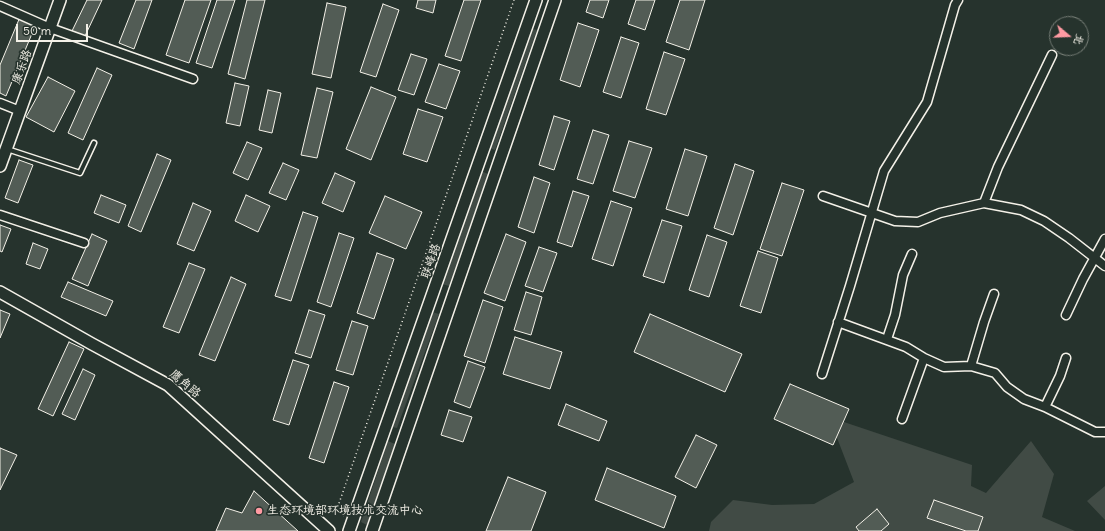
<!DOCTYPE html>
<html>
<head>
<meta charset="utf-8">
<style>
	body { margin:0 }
	#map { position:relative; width:1105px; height:531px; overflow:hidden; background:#26332d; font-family:Delius,"LXGW WenKai TC",sans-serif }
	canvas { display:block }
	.north { position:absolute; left:1049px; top:16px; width:40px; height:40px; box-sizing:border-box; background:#26332d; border:1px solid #787f78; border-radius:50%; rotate:109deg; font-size:11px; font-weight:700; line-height:16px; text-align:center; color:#f4f1e8 }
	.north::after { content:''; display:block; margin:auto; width:14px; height:18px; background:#ff9aa2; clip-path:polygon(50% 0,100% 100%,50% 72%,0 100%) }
	.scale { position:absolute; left:16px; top:24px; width:72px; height:18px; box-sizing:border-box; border:2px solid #f4f1e8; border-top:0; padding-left:5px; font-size:12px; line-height:14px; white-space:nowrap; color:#f4f1e8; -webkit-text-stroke:3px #26332d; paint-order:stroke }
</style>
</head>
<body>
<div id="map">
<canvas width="1105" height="531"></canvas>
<div class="north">北</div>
<div class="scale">50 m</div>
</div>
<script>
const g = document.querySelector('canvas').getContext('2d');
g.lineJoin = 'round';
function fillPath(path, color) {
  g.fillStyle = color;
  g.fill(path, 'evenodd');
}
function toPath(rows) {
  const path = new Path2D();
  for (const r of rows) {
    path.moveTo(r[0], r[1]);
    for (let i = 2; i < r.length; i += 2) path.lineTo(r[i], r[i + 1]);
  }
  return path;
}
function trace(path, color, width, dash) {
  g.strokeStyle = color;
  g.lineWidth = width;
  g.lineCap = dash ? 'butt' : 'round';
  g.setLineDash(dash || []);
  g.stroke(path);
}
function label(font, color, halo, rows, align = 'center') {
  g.font = font + ' Delius,"LXGW WenKai TC",sans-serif';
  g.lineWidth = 3.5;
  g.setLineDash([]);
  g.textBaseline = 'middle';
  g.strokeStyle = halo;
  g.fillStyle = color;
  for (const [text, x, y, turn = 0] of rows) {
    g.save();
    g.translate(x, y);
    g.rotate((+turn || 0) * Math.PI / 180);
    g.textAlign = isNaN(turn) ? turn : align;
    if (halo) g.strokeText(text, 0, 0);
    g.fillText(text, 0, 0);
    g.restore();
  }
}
fillPath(toPath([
	[530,28,537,30,495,150,489,148],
	[481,171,488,174,449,286,442,284],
	[432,312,439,314,397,428,392,427],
	[829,417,972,465,971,486,986,493,1031,441,1054,474,1042,517,1075,531,709,531,711,522,733,500,772,505,814,504,854,482],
	[388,441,395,444,367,525,361,522],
	[1105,486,1105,520,1087,501]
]), '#414b45');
const building = toPath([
	[87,0,102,0,85,36,72,31,87,0],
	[136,0,152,0,134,49,119,43,136,0],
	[185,0,211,0,189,63,166,55,185,0],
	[217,0,235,0,212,68,196,63,217,0],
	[247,0,265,0,245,79,228,74,247,0],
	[418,0,436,0,433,13,416,8,418,0],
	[464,0,481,0,461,61,445,56,464,0],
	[590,0,609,0,603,18,586,12,590,0],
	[636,0,655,0,645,30,628,24,636,0],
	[680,0,705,0,689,50,666,42,680,0],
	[327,3,346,7,331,78,312,74,327,3],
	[383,4,399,10,376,77,360,72,383,4],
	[20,17,36,24,6,96,0,93,0,65,20,17],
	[578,23,599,30,580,87,560,80,578,23],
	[621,37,639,43,621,98,603,92,621,37],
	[664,52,685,59,666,115,646,109,664,52],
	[411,54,427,59,414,95,398,90,411,54],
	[439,64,460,71,446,109,425,102,439,64],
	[97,68,112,75,83,140,68,133,97,68],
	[48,77,75,91,54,132,26,117,48,77],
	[235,83,249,86,240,126,226,123,235,83],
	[371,87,396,97,371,160,346,149,371,87],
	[317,88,333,92,317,158,301,155,317,88],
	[268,90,281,93,272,133,259,130,268,90],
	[418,109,443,117,427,162,403,154,418,109],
	[554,116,570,121,554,170,539,165,554,116],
	[593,130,609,135,593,184,577,179,593,130],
	[629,141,652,148,635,198,613,191,629,141],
	[247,142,262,148,248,180,233,173,247,142],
	[685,149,707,156,688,216,666,209,685,149],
	[157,154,171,160,141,232,128,226,157,154],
	[19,160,33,165,18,203,5,198,19,160],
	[283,163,299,170,286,200,269,193,283,163],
	[735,164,754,171,733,235,714,228,735,164],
	[335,173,355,182,343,212,322,203,335,173],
	[534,177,550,183,534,233,518,227,534,177],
	[782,183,804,190,782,256,760,249,782,183],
	[573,191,589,196,572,247,557,242,573,191],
	[101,195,126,205,119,223,94,213,101,195],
	[246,195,270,206,258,232,235,221,246,195],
	[385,196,422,212,406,249,369,233,385,196],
	[611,201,632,208,613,266,592,259,611,201],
	[193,203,211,211,194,251,177,244,193,203],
	[303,212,318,217,291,301,275,296,303,212],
	[662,220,682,226,664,283,643,276,662,220],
	[0,225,11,229,2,252,0,251,0,225],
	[339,233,354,238,331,307,317,302,339,233],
	[92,234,107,241,88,286,72,279,92,234],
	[506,234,526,242,505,301,484,293,506,234],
	[707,235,727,242,709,297,689,290,707,235],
	[33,243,48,249,40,269,26,264,33,243],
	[539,247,557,253,543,292,525,286,539,247],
	[758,251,778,258,761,313,740,306,758,251],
	[377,253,394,259,374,319,357,313,377,253],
	[189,263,205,269,179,333,163,327,189,263],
	[231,277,246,284,215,361,199,355,231,277],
	[68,282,113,301,106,316,61,297,68,282],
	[526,292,542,297,531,335,514,330,526,292],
	[483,300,503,307,485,363,464,356,483,300],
	[0,310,10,314,0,338,0,310],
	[309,310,325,315,311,358,295,353,309,310],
	[650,314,742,354,725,392,634,352,650,314],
	[352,321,368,326,353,375,336,370,352,321],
	[515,337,562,352,550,389,503,374,515,337],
	[69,342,84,349,53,416,38,409,69,342],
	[293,360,309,365,289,425,273,420,293,360],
	[468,361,485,367,470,408,454,402,468,361],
	[83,369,95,375,75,420,62,414,83,369],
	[334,382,349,387,324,463,309,458,334,382],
	[790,384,849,409,833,445,774,419,790,384],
	[566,404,607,421,599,441,558,425,566,404],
	[449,410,472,417,463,442,441,435,449,410],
	[696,435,717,445,696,488,675,477,696,435],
	[0,448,17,455,0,490,0,448],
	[607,468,676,496,664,528,595,500,607,468],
	[508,477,546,492,531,531,486,531,508,477],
	[254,491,298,531,216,531,226,508,242,513,254,491],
	[934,500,983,517,978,531,966,531,927,518,934,500],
	[877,509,889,524,881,531,859,531,856,527,877,509]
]);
fillPath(building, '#525c55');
trace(building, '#f4f1e8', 1);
const lane = toPath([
	[7,149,80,173,94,143]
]);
const street = toPath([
	[0,6,50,28,193,79],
	[0,103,20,111],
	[823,196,895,221,918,222,940,213,984,203,1021,210,1044,221,1069,238,1105,266],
	[984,203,998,167,1052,55],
	[0,215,84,243],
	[1066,315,1083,279,1105,239],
	[838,322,906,347,924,358,944,367,971,366,995,373,1007,387,1024,399,1045,407,1095,432,1105,432],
	[887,339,895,315,903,275,912,254],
	[971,366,984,322,994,294],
	[822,374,850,286,884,171,927,102,955,5,958,0],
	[1045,407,1060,376,1066,358],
	[902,419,924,358]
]);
const secondary = toPath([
	[0,166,60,0],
	[0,292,92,344,168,385,329,531],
	[349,531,536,0],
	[372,531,555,0]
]);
trace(lane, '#f4f1e8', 7);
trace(street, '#f4f1e8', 11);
trace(secondary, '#f4f1e8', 14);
trace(toPath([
	[344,516,337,509,514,0]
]), '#f4f1e8', 1.5, [1, 3]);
trace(lane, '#26332d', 4);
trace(street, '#26332d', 8);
trace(secondary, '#26332d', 11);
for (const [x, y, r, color] of [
	[259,511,4,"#ff9aa2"]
]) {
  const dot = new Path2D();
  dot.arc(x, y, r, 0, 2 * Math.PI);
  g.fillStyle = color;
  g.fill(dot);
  trace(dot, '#26332d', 1.5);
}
label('12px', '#f4f1e8', '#26332d', [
	["康乐路",22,67,-70],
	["联峰路",431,261,-71],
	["鹰角路",185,384,39]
]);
label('12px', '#f4f1e8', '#26332d', [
	["生态环境部环境技术交流中心",267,511]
], 'left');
</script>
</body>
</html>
